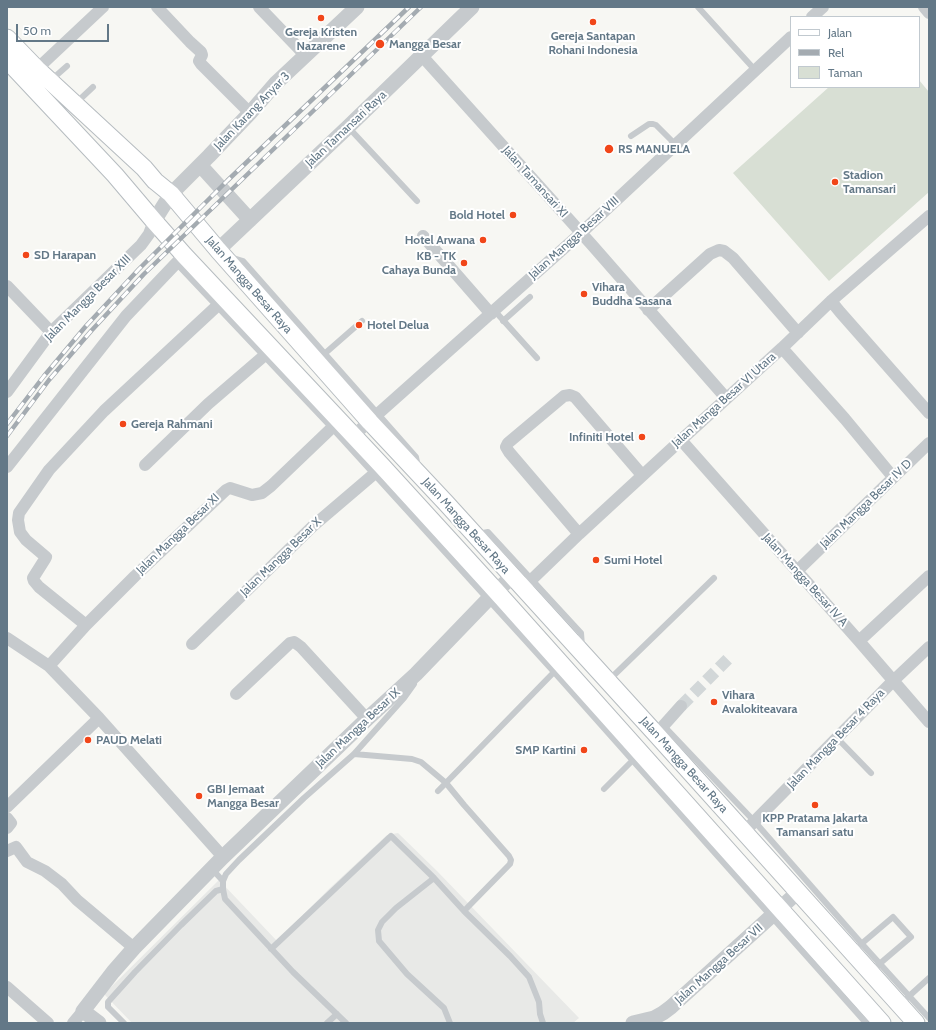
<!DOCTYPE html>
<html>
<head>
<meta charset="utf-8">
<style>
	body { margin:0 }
	#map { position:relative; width:936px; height:1030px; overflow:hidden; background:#f7f7f3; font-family:Cabin,sans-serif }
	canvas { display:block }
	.frame { position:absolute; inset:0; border:8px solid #637887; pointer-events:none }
	.legend { position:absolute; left:790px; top:16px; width:130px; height:72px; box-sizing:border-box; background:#fff; border:1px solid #c1c9cf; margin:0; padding:5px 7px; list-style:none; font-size:12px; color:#637887 }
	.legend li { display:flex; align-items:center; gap:8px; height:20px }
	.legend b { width:20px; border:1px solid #c1c9cf }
	.scale { position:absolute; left:16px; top:24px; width:93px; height:18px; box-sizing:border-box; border:2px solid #637887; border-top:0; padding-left:5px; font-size:12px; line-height:14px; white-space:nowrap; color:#637887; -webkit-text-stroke:3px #fff; paint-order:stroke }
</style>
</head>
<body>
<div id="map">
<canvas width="936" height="1030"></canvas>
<div class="frame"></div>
<ul class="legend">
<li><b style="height:5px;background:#fff"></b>Jalan</li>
<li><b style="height:5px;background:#a4abb1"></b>Rel</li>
<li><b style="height:11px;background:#d8dfd4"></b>Taman</li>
</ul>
<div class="scale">50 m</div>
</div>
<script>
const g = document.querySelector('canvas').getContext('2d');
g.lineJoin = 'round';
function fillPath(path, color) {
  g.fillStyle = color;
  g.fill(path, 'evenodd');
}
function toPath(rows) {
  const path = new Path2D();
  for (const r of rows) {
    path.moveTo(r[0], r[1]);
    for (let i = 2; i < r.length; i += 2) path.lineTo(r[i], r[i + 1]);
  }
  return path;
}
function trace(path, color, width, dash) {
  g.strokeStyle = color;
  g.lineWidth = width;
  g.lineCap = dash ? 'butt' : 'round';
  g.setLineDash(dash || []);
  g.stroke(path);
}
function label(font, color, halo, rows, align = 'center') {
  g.font = font + ' Cabin,sans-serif';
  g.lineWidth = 4;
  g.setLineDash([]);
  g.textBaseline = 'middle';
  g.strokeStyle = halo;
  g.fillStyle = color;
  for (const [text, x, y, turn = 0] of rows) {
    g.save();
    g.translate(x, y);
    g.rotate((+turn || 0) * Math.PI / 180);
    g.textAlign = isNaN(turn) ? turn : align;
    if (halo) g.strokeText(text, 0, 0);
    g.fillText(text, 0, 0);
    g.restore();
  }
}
fillPath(toPath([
	[398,833,437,871,579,1018,573,1023,132,1023,104,994,219,880,277,941,330,888,387,835]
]), '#e8e9e7');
fillPath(toPath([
	[919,80,929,92,929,192,829,281,733,173,829,87,919,87]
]), '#d8dfd4');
trace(toPath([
	[681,706,728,659]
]), '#d2d7d8', 12, [12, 6]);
const secondary = toPath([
	[7,38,37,69,144,168,155,181,171,194,218,250,370,422,446,503,656,734,916,1023],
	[7,60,115,175,154,221,184,255,382,466,496,591,882,1023]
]);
trace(secondary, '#b6bcc0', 19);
trace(toPath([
	[698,7,755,70],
	[50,81,67,66],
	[76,103,93,87],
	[349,128,417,201],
	[631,136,649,124,653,124,656,125,676,145],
	[230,257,243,261,416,457,418,467],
	[176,263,332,428,554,672,866,1023],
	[494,310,537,358],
	[503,321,530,297],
	[322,356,362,321],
	[478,534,488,532,581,633,582,646],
	[609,680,714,578],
	[662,725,663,725,755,822,862,944,929,1018],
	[837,738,871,773],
	[354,754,412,759,421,762,446,783,464,805,509,856,511,860,510,864,464,911],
	[604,789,635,758],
	[438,791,557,669],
	[212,869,223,881],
	[434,878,396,908,382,922,378,930,379,941,407,974,444,1008,450,1023],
	[860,945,893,917,911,937,877,966],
	[271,949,391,836,434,878,464,911,510,956,529,977,539,1002,540,1014,543,1023],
	[907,998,929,978],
	[124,1023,108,1007,108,1002,135,972,181,925,216,891,223,889],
	[327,1023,337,1014],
	[346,1023,293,972,225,899,223,889,223,881,226,874,239,860,304,798,354,754,404,698,414,684]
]), '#c6cacd', 6);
trace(toPath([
	[157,7,190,42,201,52,202,55,199,61,201,64,250,113],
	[259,7,306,56],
	[924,7,929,13],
	[812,17,823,7],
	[422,56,592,245,726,398],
	[37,69,103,7],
	[423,236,491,314],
	[7,286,51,332],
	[831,301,840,312,929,413],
	[648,310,710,254,719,250,724,251,733,258,798,333],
	[782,348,845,419,893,477],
	[7,392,51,332,141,245,149,234,154,221],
	[353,436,581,233,791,37],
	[681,440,797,571,859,641,929,722],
	[145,465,208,404,272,349],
	[7,467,126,316,184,255],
	[579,534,509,452,506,447,508,443,564,396,570,395,575,397,642,475],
	[797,571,929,443],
	[523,588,579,534,681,440,782,348,831,301,929,216],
	[86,625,39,587,34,581,33,578,45,559,46,557,26,540,20,532,18,520,19,513,49,470,104,411,217,306],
	[7,638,49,666,99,718,223,857],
	[859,641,929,576],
	[192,644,313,526,374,474],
	[49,666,86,625,135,576,226,490,230,488,252,495,262,493,271,486,339,421],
	[236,694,290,643,294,642,297,644,301,647,367,719],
	[656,734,681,706],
	[7,807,99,718],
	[7,818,11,823,7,828],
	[744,832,893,681,929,647],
	[7,851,16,847,27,862,45,871,62,884,77,900,134,948],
	[7,987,48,1023],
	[73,1023,83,1011]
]), '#c6cacd', 12);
trace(toPath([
	[200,165,250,220],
	[154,221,171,194,209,156,250,113,276,83,357,7],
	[218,250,348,127,472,7],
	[99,1023,83,1011,113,972,134,948,223,857,367,719,416,674,496,591,512,577],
	[633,1023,654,1018,663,1013,671,1007,798,892]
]), '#c6cacd', 15);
trace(secondary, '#fff', 17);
const rail = toPath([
	[7,424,44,376,86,326,139,269,227,181,409,7],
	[7,436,49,380,92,330,144,274,421,7]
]);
trace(rail, '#a4abb1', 4.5);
trace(rail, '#fff', 3, [9]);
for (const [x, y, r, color] of [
	[321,18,4,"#f14619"],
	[593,22,4,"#f14619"],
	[380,44,5,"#f14619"],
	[609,149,5,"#f14619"],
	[835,182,4,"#f14619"],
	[513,215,4,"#f14619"],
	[483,240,4,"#f14619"],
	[26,255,4,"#f14619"],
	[464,263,4,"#f14619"],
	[584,294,4,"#f14619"],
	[359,325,4,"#f14619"],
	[123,424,4,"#f14619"],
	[642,437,4,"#f14619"],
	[596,560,4,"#f14619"],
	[714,702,4,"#f14619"],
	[88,740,4,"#f14619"],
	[584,750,4,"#f14619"],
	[199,796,4,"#f14619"],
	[815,805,4,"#f14619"]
]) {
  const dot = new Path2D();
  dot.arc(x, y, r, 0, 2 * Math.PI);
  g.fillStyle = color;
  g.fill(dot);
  trace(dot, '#fff', 1.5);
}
label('bold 12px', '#637887', '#fff', [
	["Gereja Kristen",321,32,"center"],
	["Nazarene",321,46,"center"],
	["Gereja Santapan",593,36,"center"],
	["Rohani Indonesia",593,50,"center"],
	["Mangga Besar",389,44],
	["RS MANUELA",618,149],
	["Stadion",843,175],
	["Tamansari",843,189],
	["Bold Hotel",505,215,"right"],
	["Hotel Arwana",475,240,"right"],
	["SD Harapan",34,255],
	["KB - TK",456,256,"right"],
	["Cahaya Bunda",456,270,"right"],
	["Vihara",592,287],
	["Buddha Sasana",592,301],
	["Hotel Delua",367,325],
	["Gereja Rahmani",131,424],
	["Infiniti Hotel",634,437,"right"],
	["Sumi Hotel",604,560],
	["Vihara",722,695],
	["Avalokiteavara",722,709],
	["PAUD Melati",96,740],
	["SMP Kartini",576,750,"right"],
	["GBI Jemaat",207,789],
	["Mangga Besar",207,803],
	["KPP Pratama Jakarta",815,818,"center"],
	["Tamansari satu",815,832,"center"]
], 'left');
label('12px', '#637887', '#fff', [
	["Jalan Karang Anyar 3",252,111,-46],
	["Jalan Tamansari Raya",346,129,-43],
	["Jalan Tamansari XI",535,182,48],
	["Jalan Mangga Besar VIII",574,238,-42],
	["Jalan Mangga Besar Raya",249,285,49],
	["Jalan Mangga Besar XIII",88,298,-45],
	["Jalan Manga Besar VI Utara",724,400,-42],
	["Jalan Mangga Besar IV D",866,504,-44],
	["Jalan Mangga Besar Raya",466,526,48],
	["Jalan Mangga Besar XI",178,534,-44],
	["Jalan Mangga Besar X",281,557,-44],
	["Jalan Mangga Besar IV A",805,580,48],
	["Jalan Mangga Besar IX",358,728,-43],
	["Jalan Mangga Besar 4 Raya",836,739,-46],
	["Jalan Mangga Besar Raya",684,765,48],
	["Jalan Mangga Besar VII",719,964,-42]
]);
</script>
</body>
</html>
